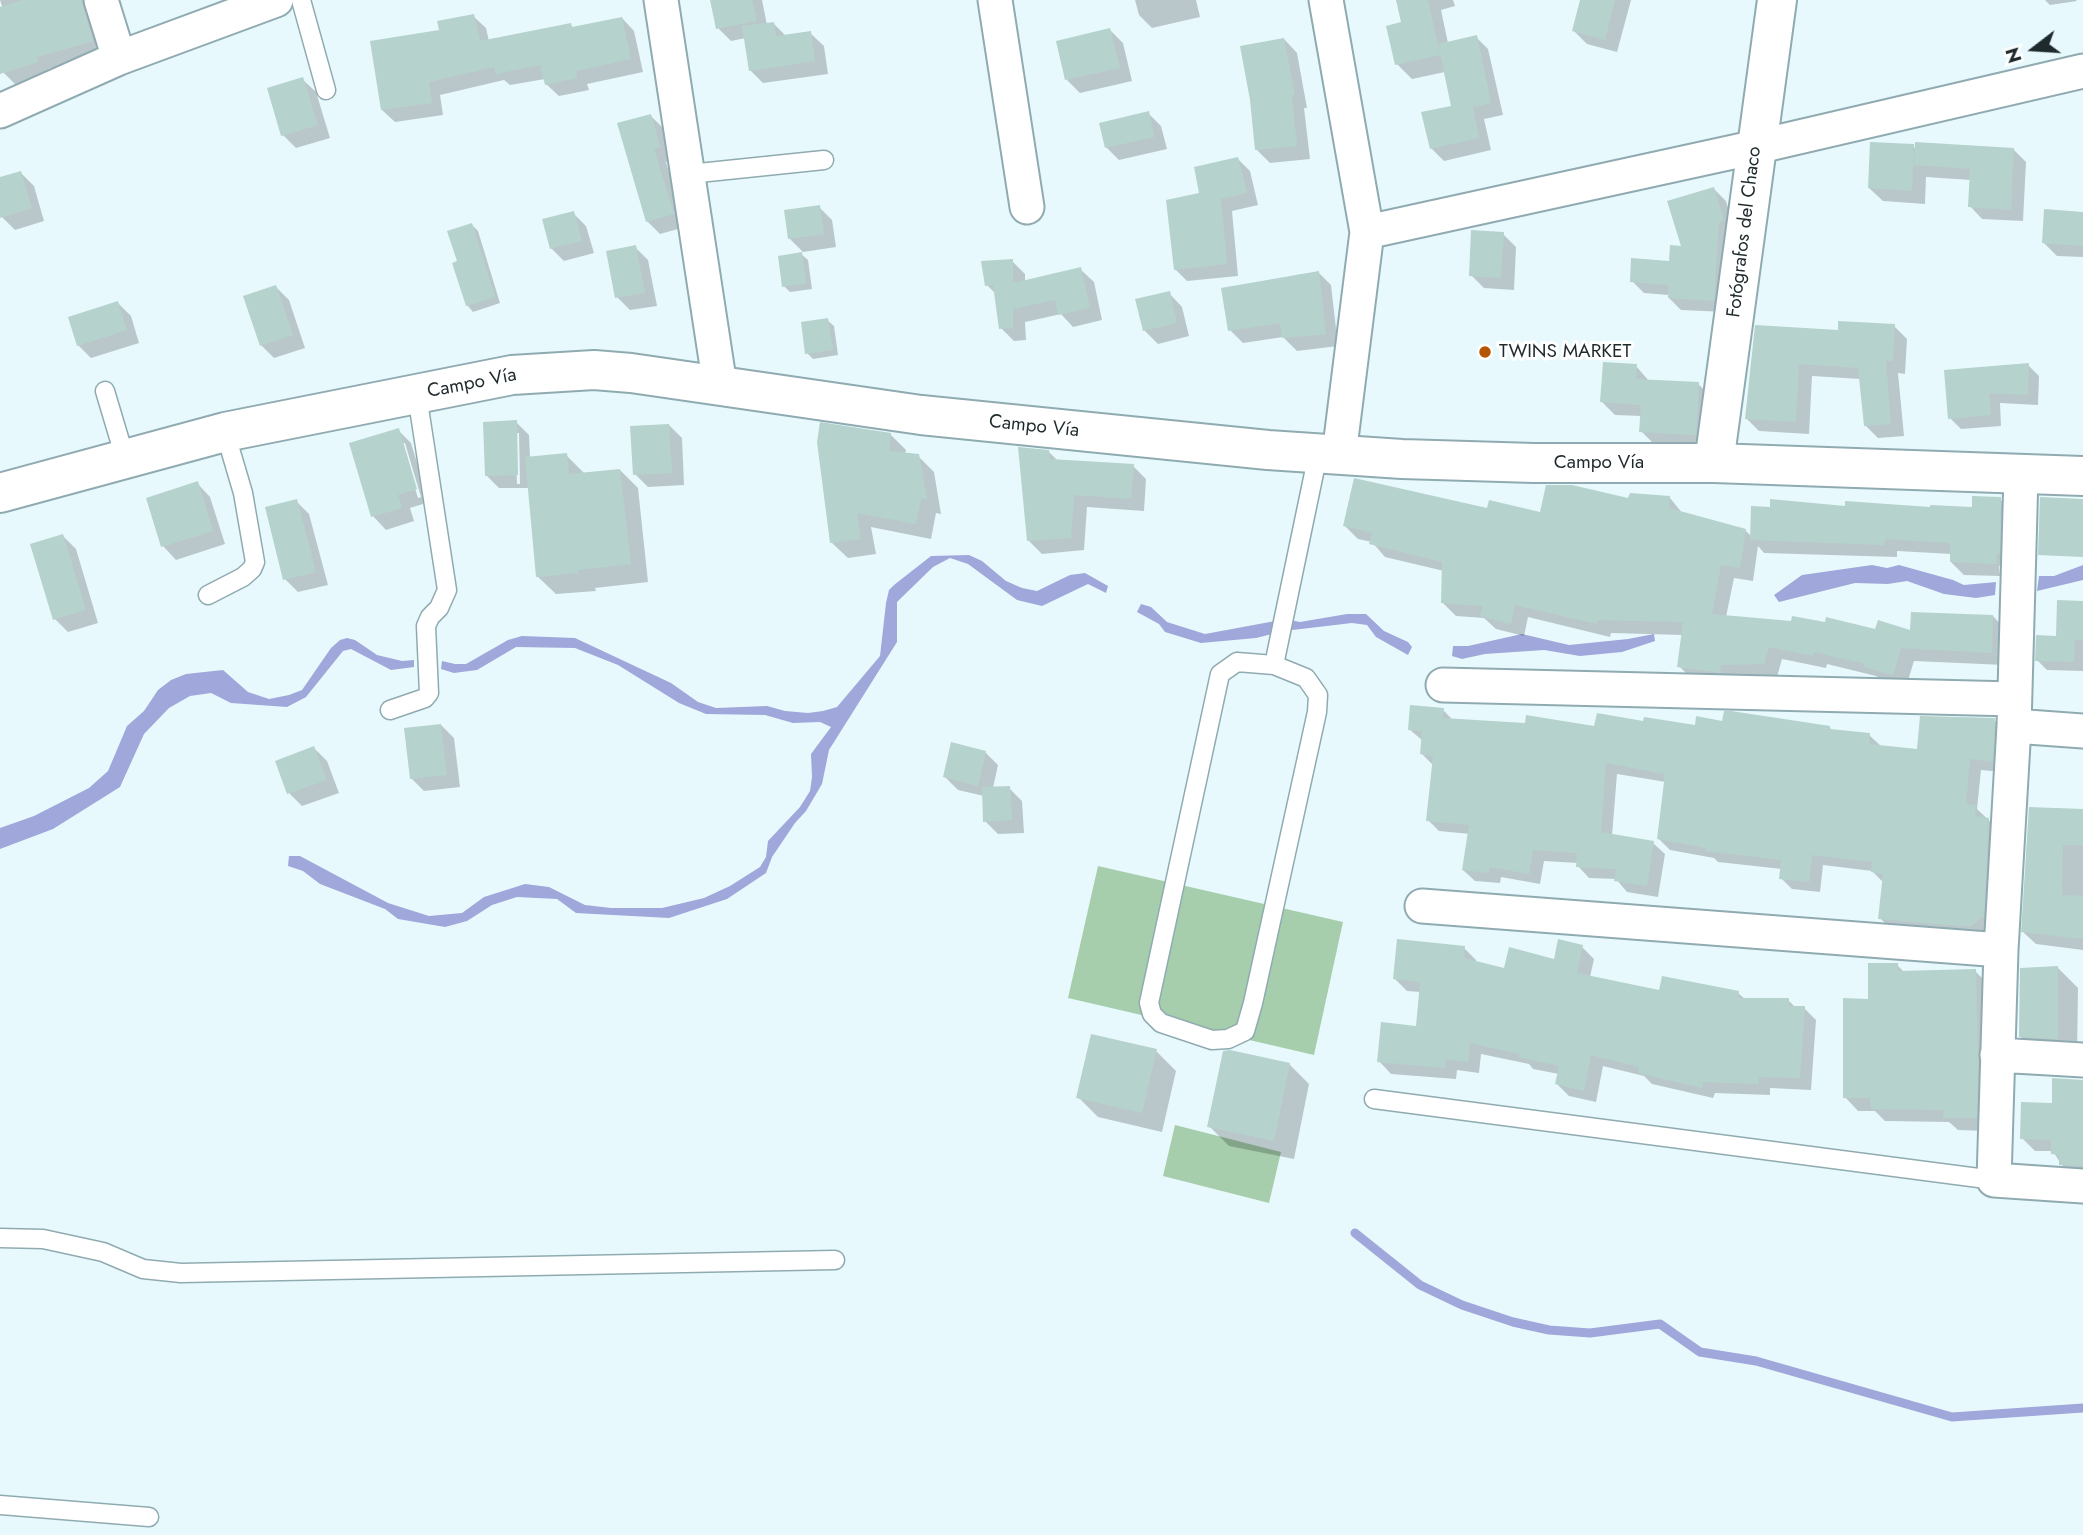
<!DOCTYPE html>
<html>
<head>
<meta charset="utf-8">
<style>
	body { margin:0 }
	#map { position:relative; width:2083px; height:1535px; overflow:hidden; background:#e8f9fd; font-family:Jost,sans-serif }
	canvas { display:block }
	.north { position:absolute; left:1999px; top:14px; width:70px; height:70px; -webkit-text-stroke:5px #fff; paint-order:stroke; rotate:253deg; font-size:19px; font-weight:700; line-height:28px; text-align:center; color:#1f2a2d }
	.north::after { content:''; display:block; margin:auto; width:24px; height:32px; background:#1f2a2d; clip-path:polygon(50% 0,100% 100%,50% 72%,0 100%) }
</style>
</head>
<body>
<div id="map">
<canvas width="2083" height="1535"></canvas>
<div class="north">N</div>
</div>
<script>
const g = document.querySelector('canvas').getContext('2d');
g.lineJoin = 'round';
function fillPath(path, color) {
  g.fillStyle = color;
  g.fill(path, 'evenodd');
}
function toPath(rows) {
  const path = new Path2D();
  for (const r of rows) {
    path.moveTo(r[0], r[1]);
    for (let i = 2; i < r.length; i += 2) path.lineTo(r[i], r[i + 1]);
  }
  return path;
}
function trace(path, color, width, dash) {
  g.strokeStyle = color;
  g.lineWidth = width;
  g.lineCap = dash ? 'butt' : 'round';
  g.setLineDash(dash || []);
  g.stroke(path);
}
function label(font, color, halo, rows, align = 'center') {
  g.font = font + ' Jost,sans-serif';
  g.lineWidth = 6;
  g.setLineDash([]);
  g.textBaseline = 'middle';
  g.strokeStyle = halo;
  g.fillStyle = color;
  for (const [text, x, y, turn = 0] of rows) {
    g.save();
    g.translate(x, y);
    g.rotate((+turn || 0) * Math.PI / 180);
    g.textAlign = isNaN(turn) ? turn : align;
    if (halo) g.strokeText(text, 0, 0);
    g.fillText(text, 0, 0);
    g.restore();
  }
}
fillPath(toPath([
	[1098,866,1343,922,1314,1055,1068,998],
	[1175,1125,1281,1152,1269,1203,1163,1176]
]), '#a6ceac');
fillPath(toPath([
	[969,555,982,561,1006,581,1022,588,1037,591,1070,575,1085,573,1108,586,1106,593,1088,584,1042,606,1017,600,968,564,950,558,933,567,897,602,897,642,829,750,822,784,806,811,795,823,772,857,766,873,727,899,669,918,576,913,557,899,517,897,492,905,467,921,445,927,398,919,385,909,320,884,303,871,288,866,289,856,300,856,388,903,429,916,462,913,484,897,525,884,549,887,585,905,611,908,662,908,704,898,730,886,760,867,766,857,768,841,800,807,810,791,812,777,811,754,831,727,820,722,793,723,765,715,706,714,679,703,618,665,575,648,516,647,477,670,454,673,441,669,442,661,455,664,466,664,508,640,522,636,575,638,671,683,698,702,716,708,767,706,785,711,808,713,823,711,837,707,880,656,886,603,889,590,894,585,931,556],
	[1872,565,1887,568,1899,565,1953,580,1964,585,1996,582,1995,595,1976,598,1944,594,1907,581,1888,584,1855,583,1779,602,1774,595,1802,575],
	[2083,565,2083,580,2037,591,2039,576,2054,576],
	[1141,604,1151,607,1167,622,1205,634,1286,619,1300,622,1347,614,1366,614,1384,631,1408,642,1412,647,1408,655,1376,637,1367,625,1352,623,1284,631,1256,638,1201,643,1165,632,1159,624,1137,612],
	[1522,634,1569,645,1628,639,1654,634,1655,641,1622,652,1580,656,1544,650,1485,654,1462,659,1452,656,1453,646,1468,646],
	[347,638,355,640,377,655,402,661,414,660,414,667,391,670,351,649,343,651,306,697,287,707,231,703,211,693,190,696,169,708,144,734,120,787,53,829,0,849,0,828,34,816,89,788,108,771,127,726,144,711,158,690,171,680,186,674,223,670,248,692,269,699,289,695,302,690,331,648,340,640]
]), '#a0a7da');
fillPath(toPath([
	[0,0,87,0,104,52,48,69,49,74,15,84,3,72,0,61,0,23,7,21],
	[712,0,762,0,767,25,774,24,786,36,810,33,824,46,828,74,763,83,750,70,746,38,731,41,718,28],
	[1135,0,1196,0,1200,17,1152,28,1139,15],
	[1398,0,1453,0,1455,6,1441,10,1448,43,1476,37,1488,49,1503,115,1484,119,1491,150,1444,161,1431,148,1453,107,1445,72,1412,79,1397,64,1403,23],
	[1582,0,1631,0,1617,52,1587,44,1574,31],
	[2045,0,2076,0,2077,1,2050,5],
	[473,16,486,28,489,41,570,25,574,28,622,18,634,31,643,72,587,84,589,90,559,96,546,84,545,79,510,85,504,80,440,95,443,115,395,122,382,110,442,32],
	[1110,30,1123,43,1132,81,1080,93,1067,80],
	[1284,39,1297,53,1307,108,1304,108,1310,159,1270,163,1257,150],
	[302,79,316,92,330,138,296,148,283,135],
	[1148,113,1161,126,1167,149,1119,160,1106,147],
	[651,116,664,129,672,160,666,162,685,227,660,234,647,221],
	[1913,146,1916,149,2014,150,2026,162,2023,221,1982,219,1970,206,1971,180,1926,177,1925,204,1883,201,1869,188],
	[1238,159,1250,171,1258,205,1232,211,1238,276,1187,281,1175,269,1201,194],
	[21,173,34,186,44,221,15,230,2,217,0,208,0,179],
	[1714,189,1726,201,1735,232,1725,312,1681,310,1669,298,1669,295,1644,293,1632,281,1671,263,1683,248],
	[819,207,832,220,836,247,803,252,790,239],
	[573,213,586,226,594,253,564,261,551,248],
	[2083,213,2083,257,2057,256,2044,243],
	[472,225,478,231,500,303,473,312,467,305,459,262],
	[1503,234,1516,247,1514,290,1484,288,1471,275],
	[635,247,648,260,657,306,630,310,617,297],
	[801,254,808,260,812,289,790,292,784,286],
	[1012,261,1025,274,1025,282,1080,269,1094,282,1102,320,1073,327,1061,314,1025,322,1026,340,1014,341,1001,328,996,294,987,285],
	[1318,272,1331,285,1338,346,1297,351,1283,337,1243,343,1230,330,1298,277,1297,275],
	[276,287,289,300,305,348,274,358,261,345],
	[1169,293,1182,307,1189,336,1158,344,1145,331,1138,301],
	[118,303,131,316,139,343,91,358,78,345],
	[827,320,834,326,838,355,813,359,807,353],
	[1894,326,1907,339,1905,374,1898,373,1904,436,1878,438,1865,425,1861,379,1812,376,1809,434,1759,431,1746,418,1756,327,1840,332],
	[2028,365,2039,376,2038,405,2000,403,2001,426,1961,429,1950,418],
	[1636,366,1649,381,1698,384,1712,397,1708,447,1654,444,1641,431,1642,416,1615,415,1602,402],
	[516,422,529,435,530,458,566,455,584,473,620,470,638,488,648,582,595,588,596,591,556,594,538,577,529,488,499,488,486,475],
	[515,433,519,433,520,484,517,484],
	[669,425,682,438,684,485,648,487,635,474],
	[398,430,411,443,429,502,410,508,414,521,386,530,373,516],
	[401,443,405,443,421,497,418,498],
	[890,434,906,450,905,454,918,456,934,472,941,514,936,513,931,539,871,527,876,554,848,558,832,543],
	[1049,452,1058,461,1133,466,1146,479,1144,511,1087,507,1084,550,1042,554,1029,541],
	[197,483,210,497,225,544,176,560,163,546],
	[1670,498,1683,514,1745,530,1752,537,1846,508,1973,508,2000,499,2013,512,2012,564,1999,566,2000,576,1964,575,1951,562,1952,554,1897,551,1897,557,1764,553,1758,546,1753,581,1734,578,1726,617,1912,633,1993,616,2006,630,2004,665,1914,661,1906,687,1880,679,1876,676,1827,664,1826,668,1782,659,1777,677,1693,680,1679,666,1683,635,1611,633,1610,637,1528,617,1524,636,1496,629,1484,618,1456,616,1442,602,1444,571,1385,557,1372,542,1358,539,1345,526,1488,510,1541,514,1629,500],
	[296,501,309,514,328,585,298,592,285,579],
	[63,536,76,549,98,623,68,632,55,619],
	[2083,603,2083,671,2047,670,2037,660,2058,637],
	[1443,710,1454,721,1596,728,1644,723,1696,727,1724,723,1829,727,1833,731,1869,735,1882,747,1919,751,1994,720,2006,731,2003,772,1981,770,1977,809,2000,831,1994,928,1982,937,1892,930,1880,918,1884,883,1872,871,1823,865,1820,892,1792,889,1781,878,1782,869,1718,862,1714,858,1670,850,1659,839,1666,782,1617,774,1612,836,1653,843,1665,854,1658,897,1627,892,1616,879,1589,878,1578,866,1578,863,1544,861,1540,884,1501,877,1500,883,1475,881,1463,870,1470,834,1439,831,1428,820,1433,765,1422,754,1423,741,1409,729],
	[441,725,454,738,460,787,424,791,411,778],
	[314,748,327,761,339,793,302,806,289,793],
	[985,752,998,765,993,788,1009,788,1022,801,1024,833,998,834,985,821,984,796,958,790,945,777],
	[2030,809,2083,818,2083,950,2036,944,2023,932],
	[1582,947,1594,959,1590,977,1661,992,1738,993,1745,999,1788,1000,1796,1008,1804,1008,1816,1020,1811,1090,1770,1088,1770,1095,1715,1093,1713,1098,1652,1084,1644,1076,1603,1066,1596,1102,1569,1096,1557,1084,1559,1074,1533,1069,1529,1064,1481,1054,1479,1073,1457,1070,1456,1079,1391,1074,1379,1061,1417,1028,1421,992,1407,991,1395,979,1464,948,1476,960,1476,963,1505,970,1555,961],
	[1897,965,1905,973,1975,971,1988,984,1989,1131,1958,1130,1949,1122,1885,1121,1875,1111,1858,1111,1845,1097,1869,1000],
	[2058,968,2078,988,2077,1058,2040,1056,2020,1036],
	[1156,1051,1176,1071,1162,1132,1098,1117,1078,1097],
	[1289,1064,1309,1084,1294,1159,1229,1146,1209,1126],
	[2083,1081,2083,1177,2073,1177,2061,1164,2053,1151,2035,1151,2022,1138,2053,1105]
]), '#0003');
trace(toPath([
	[1355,1233,1420,1285,1462,1305,1513,1322,1549,1330,1590,1333,1660,1324,1700,1352,1756,1361,1952,1417,2083,1408]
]), '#a0a7da', 9);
fillPath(toPath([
	[23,0,81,0,93,41,37,57,39,62,0,74,0,7],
	[710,0,752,0,757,21,716,29],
	[1396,0,1428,0,1440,55,1395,65,1386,26,1401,22],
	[1580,0,1615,0,1605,40,1572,31],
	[474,14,480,41,571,23,572,27,622,17,631,59,576,71,577,78,545,85,540,65,496,74,494,67,429,82,432,103,381,110,370,41,439,30,437,21],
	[774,22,776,36,811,31,815,61,749,71,742,26],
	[1110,28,1120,68,1065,80,1056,41],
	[1477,35,1491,103,1473,107,1479,138,1430,149,1421,112,1451,106,1438,44],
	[1284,38,1295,95,1292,95,1297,146,1255,150,1250,100,1240,46],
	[303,77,318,125,281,136,267,88],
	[1149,111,1154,137,1105,148,1099,123],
	[651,114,660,147,654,149,674,214,646,222,617,123],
	[1870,142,1914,144,1912,191,1868,188],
	[1915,142,2014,148,2011,210,1968,207,1970,169,1914,165],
	[1238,157,1247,193,1221,199,1227,264,1174,270,1166,200,1199,193,1194,167],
	[21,171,32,208,0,218,0,177],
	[1714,187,1724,221,1719,222,1714,301,1668,298,1668,285,1630,282,1631,258,1669,261,1670,245,1681,246,1667,201],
	[820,205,824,234,788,239,784,210],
	[2044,209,2083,212,2083,246,2042,243],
	[574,211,582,241,550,249,542,219],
	[472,223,495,297,466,306,452,263,457,261,447,231],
	[1471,230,1504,232,1501,278,1469,276],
	[636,245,645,293,615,298,606,251],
	[802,252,806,283,782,287,778,256],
	[1013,259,1013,283,1081,267,1090,308,1058,315,1055,300,1013,309,1013,328,999,329,993,285,985,286,981,261],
	[1319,271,1326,334,1282,338,1280,323,1228,331,1221,288],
	[276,285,293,335,260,346,243,296],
	[1170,291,1177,323,1143,331,1135,299],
	[118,301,127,330,77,346,68,317],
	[828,318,833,350,805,354,801,322],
	[1838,321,1895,324,1893,361,1886,361,1891,424,1864,426,1858,368,1799,364,1796,422,1745,419,1755,325,1838,330],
	[1603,362,1637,364,1636,379,1699,382,1696,435,1639,432,1641,405,1600,402],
	[2029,363,2028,395,1989,393,1991,415,1948,419,1944,370],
	[517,420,518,475,485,476,483,422],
	[820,422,891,433,889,451,919,454,927,499,921,498,916,524,857,513,861,539,830,543,817,442],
	[669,424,672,473,633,475,630,426],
	[399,428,417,489,398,495,402,508,371,517,349,443],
	[1018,447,1049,450,1050,459,1134,464,1131,499,1074,495,1071,538,1027,541],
	[567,453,569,474,620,469,631,564,578,570,579,573,536,577,525,457],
	[1354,478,1487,508,1489,500,1540,512,1546,485,1572,485,1628,498,1630,493,1670,496,1669,508,1746,529,1740,568,1721,565,1712,614,1791,621,1792,616,1825,622,1826,617,1875,629,1878,620,1910,630,1911,612,1993,615,1992,653,1901,648,1893,675,1864,667,1865,664,1814,652,1813,656,1769,647,1764,664,1721,665,1720,673,1715,672,1677,667,1683,622,1598,620,1597,624,1515,605,1511,624,1480,616,1483,606,1441,603,1442,562,1369,544,1372,533,1343,526],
	[198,481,213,531,161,547,146,498],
	[1972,496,2001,497,2000,553,1997,553,1997,564,1950,562,1950,543,1885,539,1884,545,1750,540,1751,506,1770,507,1770,499,1845,506,1845,501,1930,507,1930,505,1972,507],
	[2040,497,2083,499,2083,557,2038,555],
	[297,499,316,572,283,580,265,507],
	[63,534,86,610,53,620,30,544],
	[2057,600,2083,601,2083,640,2075,640,2074,662,2035,661,2036,635,2056,636],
	[1410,705,1444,708,1443,718,1525,723,1526,715,1594,726,1597,713,1643,721,1644,717,1695,725,1696,716,1722,721,1724,711,1731,711,1830,726,1830,729,1870,733,1869,744,1917,749,1920,716,1995,718,1993,762,1970,759,1966,804,1976,805,1975,816,1989,818,1984,916,1970,927,1878,919,1883,874,1871,872,1872,862,1812,855,1809,882,1779,879,1781,860,1705,851,1706,848,1657,839,1665,774,1606,763,1601,832,1654,841,1647,886,1614,881,1616,869,1576,867,1577,853,1533,850,1529,874,1490,867,1489,873,1462,870,1469,825,1426,821,1433,756,1420,754,1422,731,1408,730],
	[441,724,447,775,410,779,404,728],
	[951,742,986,751,978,786,943,777],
	[314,746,327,780,287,794,275,761],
	[1010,786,1012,820,983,822,982,787],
	[2029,807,2083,809,2083,845,2063,845,2062,895,2083,896,2083,939,2021,932],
	[1397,939,1465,946,1464,958,1504,968,1509,947,1554,959,1558,939,1583,945,1577,973,1659,990,1662,976,1739,991,1738,998,1789,998,1789,1006,1805,1006,1800,1078,1759,1077,1759,1084,1703,1082,1702,1088,1638,1073,1639,1067,1591,1055,1584,1091,1555,1084,1559,1066,1519,1057,1520,1054,1470,1043,1468,1062,1446,1059,1445,1068,1377,1062,1381,1022,1416,1026,1420,982,1393,979],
	[1868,963,1898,963,1898,971,1976,969,1978,1064,1977,1118,1943,1118,1943,1110,1871,1109,1870,1098,1843,1098,1843,998,1868,999],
	[2058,966,2058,1039,2019,1037,2020,968],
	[1091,1034,1157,1049,1142,1113,1076,1098],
	[1230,1050,1290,1063,1274,1141,1207,1127,1223,1051],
	[2052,1078,2083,1080,2083,1166,2059,1165,2059,1155,2051,1154,2051,1140,2020,1139,2021,1102,2052,1103]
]), '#b5d2cc');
const lane = toPath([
	[301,0,326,90],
	[689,174,824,160],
	[105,391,125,458],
	[208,595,243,577,252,569,255,562,243,493,225,432],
	[1237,662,1274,665,1306,678,1318,695,1317,712,1253,1003,1245,1031,1228,1039,1212,1040,1161,1023,1152,1014,1149,1003,1220,674,1237,662],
	[1274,665,1318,454],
	[390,710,425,698,429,693,426,626,430,617,439,608,447,590,417,395],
	[1374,1099,1994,1180],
	[0,1238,43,1239,103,1252,143,1269,181,1273,835,1260],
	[0,1505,149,1517]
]);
const street = toPath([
	[101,0,119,58],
	[661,0,720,386],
	[995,0,1027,207],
	[1326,0,1367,232,1339,455],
	[0,111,119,58,276,0],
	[1367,232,1756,147,2083,71],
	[2021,474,2014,726,2001,950,1994,1180,2083,1186],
	[1443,685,2014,699],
	[2014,726,2083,731],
	[1422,906,2001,950],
	[1997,1055,2083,1060]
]);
const secondary = toPath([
	[1714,463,1777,0],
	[0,493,225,432,512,375,594,370,631,373,921,415,1268,450,1402,459,1534,463,1714,463,2083,476]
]);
trace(lane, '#8fabb1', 21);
trace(street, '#8fabb1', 37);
trace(secondary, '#8fabb1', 42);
trace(lane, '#fff', 18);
trace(street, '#fff', 33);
trace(secondary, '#fff', 38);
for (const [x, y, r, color] of [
	[1485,352,7,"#b35503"]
]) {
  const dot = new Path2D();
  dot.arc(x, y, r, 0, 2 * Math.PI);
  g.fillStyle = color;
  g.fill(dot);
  trace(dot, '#fff', 2.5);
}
label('19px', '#1f2a2d', '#fff', [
	["Fotógrafos del Chaco",1745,232,-83],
	["Campo Vía",472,384,-11],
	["Campo Vía",1034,427,6],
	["Campo Vía",1599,463]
]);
label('19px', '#1f2a2d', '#fff', [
	["TWINS MARKET",1499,352]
], 'left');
</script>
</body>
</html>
